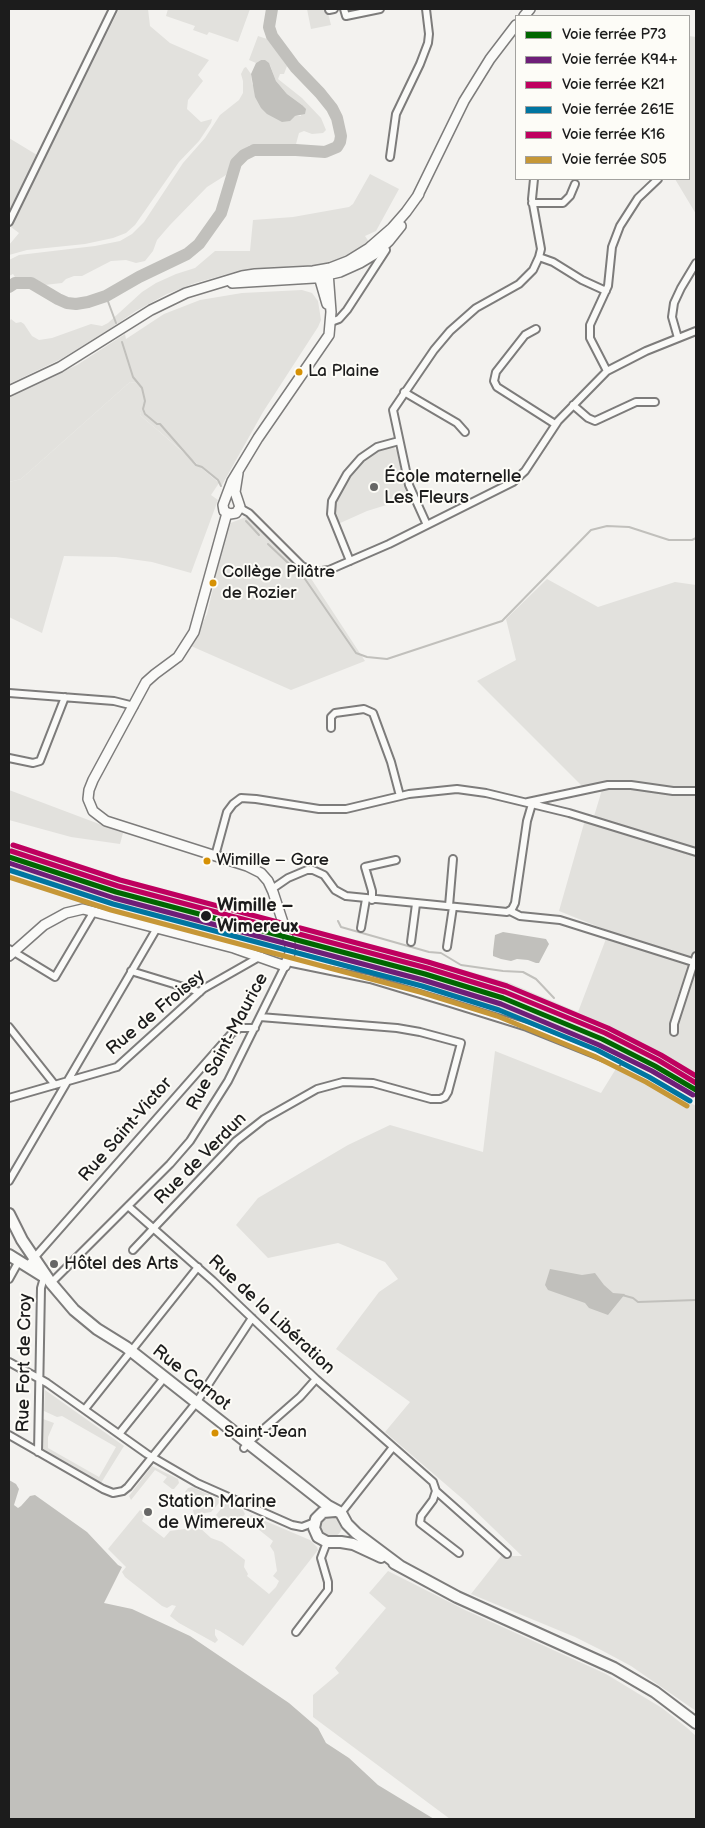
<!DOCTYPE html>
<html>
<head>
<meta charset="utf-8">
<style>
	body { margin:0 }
	#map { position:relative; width:705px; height:1828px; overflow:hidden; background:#f3f2ef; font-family:"Balsamiq Sans",sans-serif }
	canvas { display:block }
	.frame { position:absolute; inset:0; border:10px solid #1c1c1c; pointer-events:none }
	.legend { position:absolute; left:515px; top:15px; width:175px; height:165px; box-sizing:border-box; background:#fdfcf7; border:1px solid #a3a29f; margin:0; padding:6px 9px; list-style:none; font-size:15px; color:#1c1c1c }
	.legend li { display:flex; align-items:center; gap:10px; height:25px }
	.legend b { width:25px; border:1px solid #a3a29f }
</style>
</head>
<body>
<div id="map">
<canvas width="705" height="1828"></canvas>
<div class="frame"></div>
<ul class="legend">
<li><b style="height:6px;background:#060"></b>Voie ferrée P73</li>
<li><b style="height:6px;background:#6e1e78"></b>Voie ferrée K94+</li>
<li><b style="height:6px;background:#bf005f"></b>Voie ferrée K21</li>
<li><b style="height:6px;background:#0075a1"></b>Voie ferrée 261E</li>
<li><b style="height:6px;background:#bf005f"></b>Voie ferrée K16</li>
<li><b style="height:6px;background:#c69737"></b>Voie ferrée S05</li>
</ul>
</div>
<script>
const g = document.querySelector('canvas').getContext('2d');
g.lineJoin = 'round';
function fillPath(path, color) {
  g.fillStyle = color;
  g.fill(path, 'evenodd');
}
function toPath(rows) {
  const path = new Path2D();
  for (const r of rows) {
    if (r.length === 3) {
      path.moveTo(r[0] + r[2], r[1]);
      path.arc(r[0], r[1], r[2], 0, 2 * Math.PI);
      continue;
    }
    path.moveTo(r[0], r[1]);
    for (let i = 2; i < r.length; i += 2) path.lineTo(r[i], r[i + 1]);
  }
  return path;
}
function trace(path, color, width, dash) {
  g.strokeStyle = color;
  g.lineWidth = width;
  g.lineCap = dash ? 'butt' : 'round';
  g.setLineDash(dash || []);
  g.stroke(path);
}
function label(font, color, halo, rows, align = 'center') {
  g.font = font + ' "Balsamiq Sans",sans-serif';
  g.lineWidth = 4;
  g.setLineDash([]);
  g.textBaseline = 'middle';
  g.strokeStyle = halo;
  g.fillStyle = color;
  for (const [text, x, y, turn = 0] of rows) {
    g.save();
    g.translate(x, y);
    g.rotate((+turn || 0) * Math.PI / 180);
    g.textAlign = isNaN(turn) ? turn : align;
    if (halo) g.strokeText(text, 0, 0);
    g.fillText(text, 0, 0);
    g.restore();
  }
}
fillPath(toPath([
	[130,382,136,383,143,388,146,396,140,415,219,483,211,495,218,500,191,573,152,562,116,557,64,556,42,633,9,617,9,482,21,479],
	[393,447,397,451,405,489,409,498,367,511,338,524,334,513,335,503,352,472,363,461,376,452],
	[246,517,312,580,365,661,291,690,191,646,207,614,228,524],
	[9,844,179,898,265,922,268,921,279,924,286,945,243,939,183,925,85,898,9,871],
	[289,927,447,965,510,983,585,1015,648,1047,696,1075,696,1096,619,1057,519,1016,464,997,388,974,387,969,296,947]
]), '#e3e2de');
fillPath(toPath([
	[119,9,148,9,150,26,170,43,209,60,198,75,203,81,188,100,187,109,201,122,212,119,211,123,199,141,179,162,135,225,126,233,113,238,85,244,27,250,9,255,9,245,19,233,11,227],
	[168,9,250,9,238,42,209,32,207,35,193,30,195,26,166,16],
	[307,9,327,9,331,25,311,29],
	[258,36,267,39,271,43,283,60,287,66,284,74,280,74,278,79,302,98,321,118,326,130,323,133,312,134,304,131,299,133,296,144,250,145,238,153,232,161,226,175,207,187,170,225,157,240,153,251,145,261,136,263,126,260,111,261,82,276,74,276,66,279,62,283,53,284,45,285,34,278,28,277,15,277,13,274,9,276,9,260,19,255,95,246,120,241,132,234,144,222,183,163,205,138,220,115,239,100,243,93,243,81,241,74,244,68,246,67,251,74,252,84,295,116,301,116,302,105,287,94,276,81,270,65,261,60,256,63,249,60],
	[689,36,696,37,696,214,675,179,689,179],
	[9,138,37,155,9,211],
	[370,174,399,189,376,231,365,236,369,242,357,252,342,260,311,266,235,272,195,283,167,294,136,311,108,330,61,359,9,384,9,322,11,319,16,323,21,322,24,324,32,336,39,340,52,338,91,324,102,326,108,323,142,292,156,283,176,274,195,268,215,251,250,251,253,220,293,217,349,207,353,204],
	[302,290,312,293,318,301,321,320,318,327,263,412,222,485,140,415,145,396,142,388,136,383,130,382,21,479,9,482,9,397,77,365,125,334,126,339,164,314,200,300,242,293],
	[547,579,598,607,675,582,696,585,696,1075,648,1047,578,1012,609,931,559,911,585,820,592,823,604,783,583,787,477,681,516,660,506,619],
	[9,790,123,833,120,844,71,837,9,820],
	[495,1051,601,1093,617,1067,657,1085,696,1106,696,1711,631,1666,603,1651,575,1637,471,1594,501,1556,522,1556,465,1501,385,1432,410,1402,336,1349,379,1292,398,1279,385,1262,338,1243,268,1258,236,1225,258,1198,348,1145,390,1125,483,1152],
	[45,1390,124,1446,101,1483,43,1449,43,1419,54,1423,48,1437,48,1448,99,1477,116,1447,62,1416,57,1417,44,1411],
	[152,1466,178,1479,179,1483,174,1489,172,1489,163,1482,167,1477,155,1470,131,1500,129,1496],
	[192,1487,219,1499,220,1502,211,1512,194,1515,193,1510,198,1509,197,1500,192,1500,195,1496,188,1491,186,1493,185,1492,188,1488],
	[225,1504,228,1504,243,1510,245,1514,237,1525,220,1529,216,1525,220,1519,216,1515],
	[140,1510,145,1514,142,1521,164,1538,170,1531,199,1527,211,1538,222,1542,245,1560,244,1567,248,1574,247,1576,269,1594,276,1587,279,1581,273,1576,277,1571,274,1552,270,1546,273,1541,253,1525,249,1529,247,1528,245,1523,251,1515,310,1540,317,1547,318,1550,243,1646,220,1631,215,1629,215,1635,218,1640,215,1643,179,1623,170,1616,176,1606,172,1605,167,1608,162,1606,125,1577,122,1572,126,1567,108,1549],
	[331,1526,11],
	[388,1571,465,1610,606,1674,662,1708,686,1727,696,1736,696,1819,450,1819,313,1717,313,1695,339,1673,335,1668,386,1608,369,1593]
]), '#e2e1dd');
fillPath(toPath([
	[261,60,265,60,269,63,276,81,287,94,302,105,306,109,305,114,295,116,290,121,282,122,267,114,261,108,255,97,251,74,256,63],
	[503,932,546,939,549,944,539,963,536,963,528,960,517,959,511,961,501,959,493,956,493,952,495,935],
	[550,1269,582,1275,595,1273,604,1285,613,1293,625,1294,608,1315,589,1308,585,1303,548,1290,545,1285],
	[9,1480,16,1484,19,1489,14,1505,18,1508,21,1506,30,1496,35,1495,87,1532,118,1565,122,1567,104,1603,132,1609,190,1636,289,1703,318,1728,326,1743,349,1758,378,1785,434,1819,9,1819]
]), '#c1c0bc');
trace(toPath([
	[106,296,116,323],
	[122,342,133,377,142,388,145,401,143,409,145,414,157,424,160,424,196,465,202,467,218,480,221,486],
	[246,521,259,535],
	[268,544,305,579,356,653,367,657,387,659,502,621,591,530,607,526,629,527,669,540,692,540,696,538],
	[338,921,341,927,429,952,441,953,461,965,503,971,523,972,536,979,554,998],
	[622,1295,633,1298,638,1302,696,1300]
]), '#c1c0bc', 2);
trace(toPath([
	[9,287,15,283,31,283,58,299,67,303,76,304,88,302,106,296,139,277,187,254,199,244,221,213,236,163,244,155,254,150,296,150,325,152,337,147,340,142,341,136,337,118,332,108,320,93,295,67,272,36,269,27,272,9]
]), '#c1c0bc', 12);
const street = toPath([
	[344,9,346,16,380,9],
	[329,10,334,9],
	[390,157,396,114,420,64,428,43,429,34,426,9],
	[532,203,563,203,570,196,575,184],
	[9,222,113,9],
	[539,257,553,262,582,280,606,291],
	[331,322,339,319,347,310,386,250],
	[536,329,525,335,496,372,494,381,497,387,555,424],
	[678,338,672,317,674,303,681,288,696,263],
	[607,371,590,338,590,325,608,286,612,247,620,226,638,198,658,179],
	[404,392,457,423,465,432],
	[573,405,588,418,595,421,636,402,655,402],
	[240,508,249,513,302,566,315,572,329,570,389,544,513,482,525,471,558,421,607,371,646,351,696,331],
	[427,525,409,485,393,410,434,350,450,331,476,308,519,284,533,270,539,257,541,249,532,199,534,179],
	[350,561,331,514,332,501,347,474,361,458,377,447,399,441],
	[9,693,114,701,134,706],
	[331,728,331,717,335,713,364,709,373,713,391,762,400,796],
	[9,758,33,763,40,761,65,697],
	[528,802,608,785,631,785,673,791,696,791],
	[215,856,227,812,233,804,241,798,256,799,319,809,346,809,409,794,457,789,486,793,569,813,696,852],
	[272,889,288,878,307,870,313,870,324,875,335,890,346,896,507,912,512,909,515,903,527,821,532,804],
	[372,900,372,891,365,867,396,860],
	[449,906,453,859],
	[510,911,520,916,560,920,696,963],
	[361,928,366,899],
	[411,942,416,904],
	[447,947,453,907],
	[9,949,55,977,94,911],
	[287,962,370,979,450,1003,527,1027,617,1063],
	[131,971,200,992],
	[9,1027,55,1085],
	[674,1032,674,1024,696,956],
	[9,1098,117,1067,203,989,261,956],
	[9,1181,157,928],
	[128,1206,213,1281,316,1379,433,1482,436,1491,433,1500,421,1516,420,1523,459,1553],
	[133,1250,236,1141,264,1119,317,1089,343,1082,373,1083,431,1099,440,1099,445,1097,448,1092,461,1043,420,1032,397,1028,260,1017],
	[27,1266,232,1033,240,1028,255,1028],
	[9,1279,19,1261],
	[51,1283,170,1164,190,1141,228,1081,285,966],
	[9,1362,47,1383,147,1454,197,1483,292,1525,302,1527,315,1522],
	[85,1409,198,1267],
	[119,1434,164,1378],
	[9,1435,103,1489,113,1493,123,1491,128,1487,196,1403,252,1318],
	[244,1448,250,1441,300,1397,316,1379],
	[38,1452,41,1288,43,1281,47,1276],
	[436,1491,507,1554],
	[341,1513,393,1447],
	[296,1632,328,1590,328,1582,321,1558,327,1542]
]);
const secondary = toPath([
	[524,16,530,9],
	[417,197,464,101,490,59,516,25],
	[318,273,327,304],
	[232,283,314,278,340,272,360,263,375,254,389,241,401,226],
	[9,391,60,367,151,310,186,293,242,276,255,274,313,271,330,268,348,261,369,248,392,228,406,212,419,194],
	[238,473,235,492,240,507,236,513,230,514,224,511,223,505,232,481,258,438,329,335,331,312,328,272],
	[9,956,44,925,66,913,83,909,234,948,285,966,290,953,290,944,273,892,268,881,261,873,247,866,106,821,93,811,88,799,89,790,93,780,146,682,155,674,178,657,194,632,227,513]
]);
const primary = toPath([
	[9,1214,22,1240,51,1283,74,1310,97,1329,126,1347,328,1506,341,1513,347,1524,356,1533,400,1566],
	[9,1255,46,1278],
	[335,1511,323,1512,316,1519,314,1528,318,1537,327,1542,341,1542,353,1544,381,1557],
	[394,1563,457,1597,614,1668,655,1692,696,1723]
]);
trace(street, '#7d7c7b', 10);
trace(secondary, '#7d7c7b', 12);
trace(primary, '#7d7c7b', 14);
trace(street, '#fafaf8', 6);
trace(secondary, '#fafaf8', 9);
trace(primary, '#fafaf8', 10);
trace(toPath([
	[9,857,116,892,425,974,503,998,602,1039,655,1066,696,1090]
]), '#060', 5);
trace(toPath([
	[9,863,114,898,423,980,501,1004,599,1045,652,1071,693,1095]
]), '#6e1e78', 5);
trace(toPath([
	[11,851,118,886,427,968,505,992,605,1033,658,1060,696,1083]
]), '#bf005f', 5);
trace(toPath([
	[9,870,113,904,422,986,499,1010,597,1050,649,1077,690,1101]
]), '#0075a1', 5);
trace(toPath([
	[13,845,120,880,428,962,507,986,608,1028,661,1055,696,1076]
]), '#bf005f', 5);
trace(toPath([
	[9,877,111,910,420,992,497,1016,594,1056,646,1082,687,1106]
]), '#c69737', 5);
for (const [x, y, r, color] of [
	[299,372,4.5,"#d69104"],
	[374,487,5,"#676766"],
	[213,583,4.5,"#d69104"],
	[207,861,4.5,"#d69104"],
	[206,916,6,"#1c1c1c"],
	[54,1264,5,"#676766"],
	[215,1433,4.5,"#d69104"],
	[148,1512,5,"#676766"]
]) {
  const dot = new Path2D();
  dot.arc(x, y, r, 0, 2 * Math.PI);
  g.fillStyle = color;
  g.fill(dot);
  trace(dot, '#fdfcf7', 2);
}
label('17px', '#1c1c1c', '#fdfcf7', [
	["La Plaine",308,372],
	["Collège Pilâtre",222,573],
	["de Rozier",222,594],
	["Wimille – Gare",216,861],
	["Saint-Jean",224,1433]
], 'left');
label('18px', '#1c1c1c', '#fdfcf7', [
	["École maternelle",384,477],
	["Les Fleurs",384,498],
	["Hôtel des Arts",64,1264],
	["Station Marine",158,1502],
	["de Wimereux",158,1523]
], 'left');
label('bold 18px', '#1c1c1c', '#fdfcf7', [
	["Wimille –",217,906],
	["Wimereux",217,927]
], 'left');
label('18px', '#1c1c1c', '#fdfcf7', [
	["Rue de Froissy",156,1013,-40],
	["Rue Saint-Maurice",228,1042,-62],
	["Rue Saint-Victor",126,1130,-49],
	["Rue de Verdun",201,1159,-45],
	["Rue de la Libération",271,1315,43],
	["Rue Fort de Croy",25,1363,-89],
	["Rue Carnot",191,1378,38]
]);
</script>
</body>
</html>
